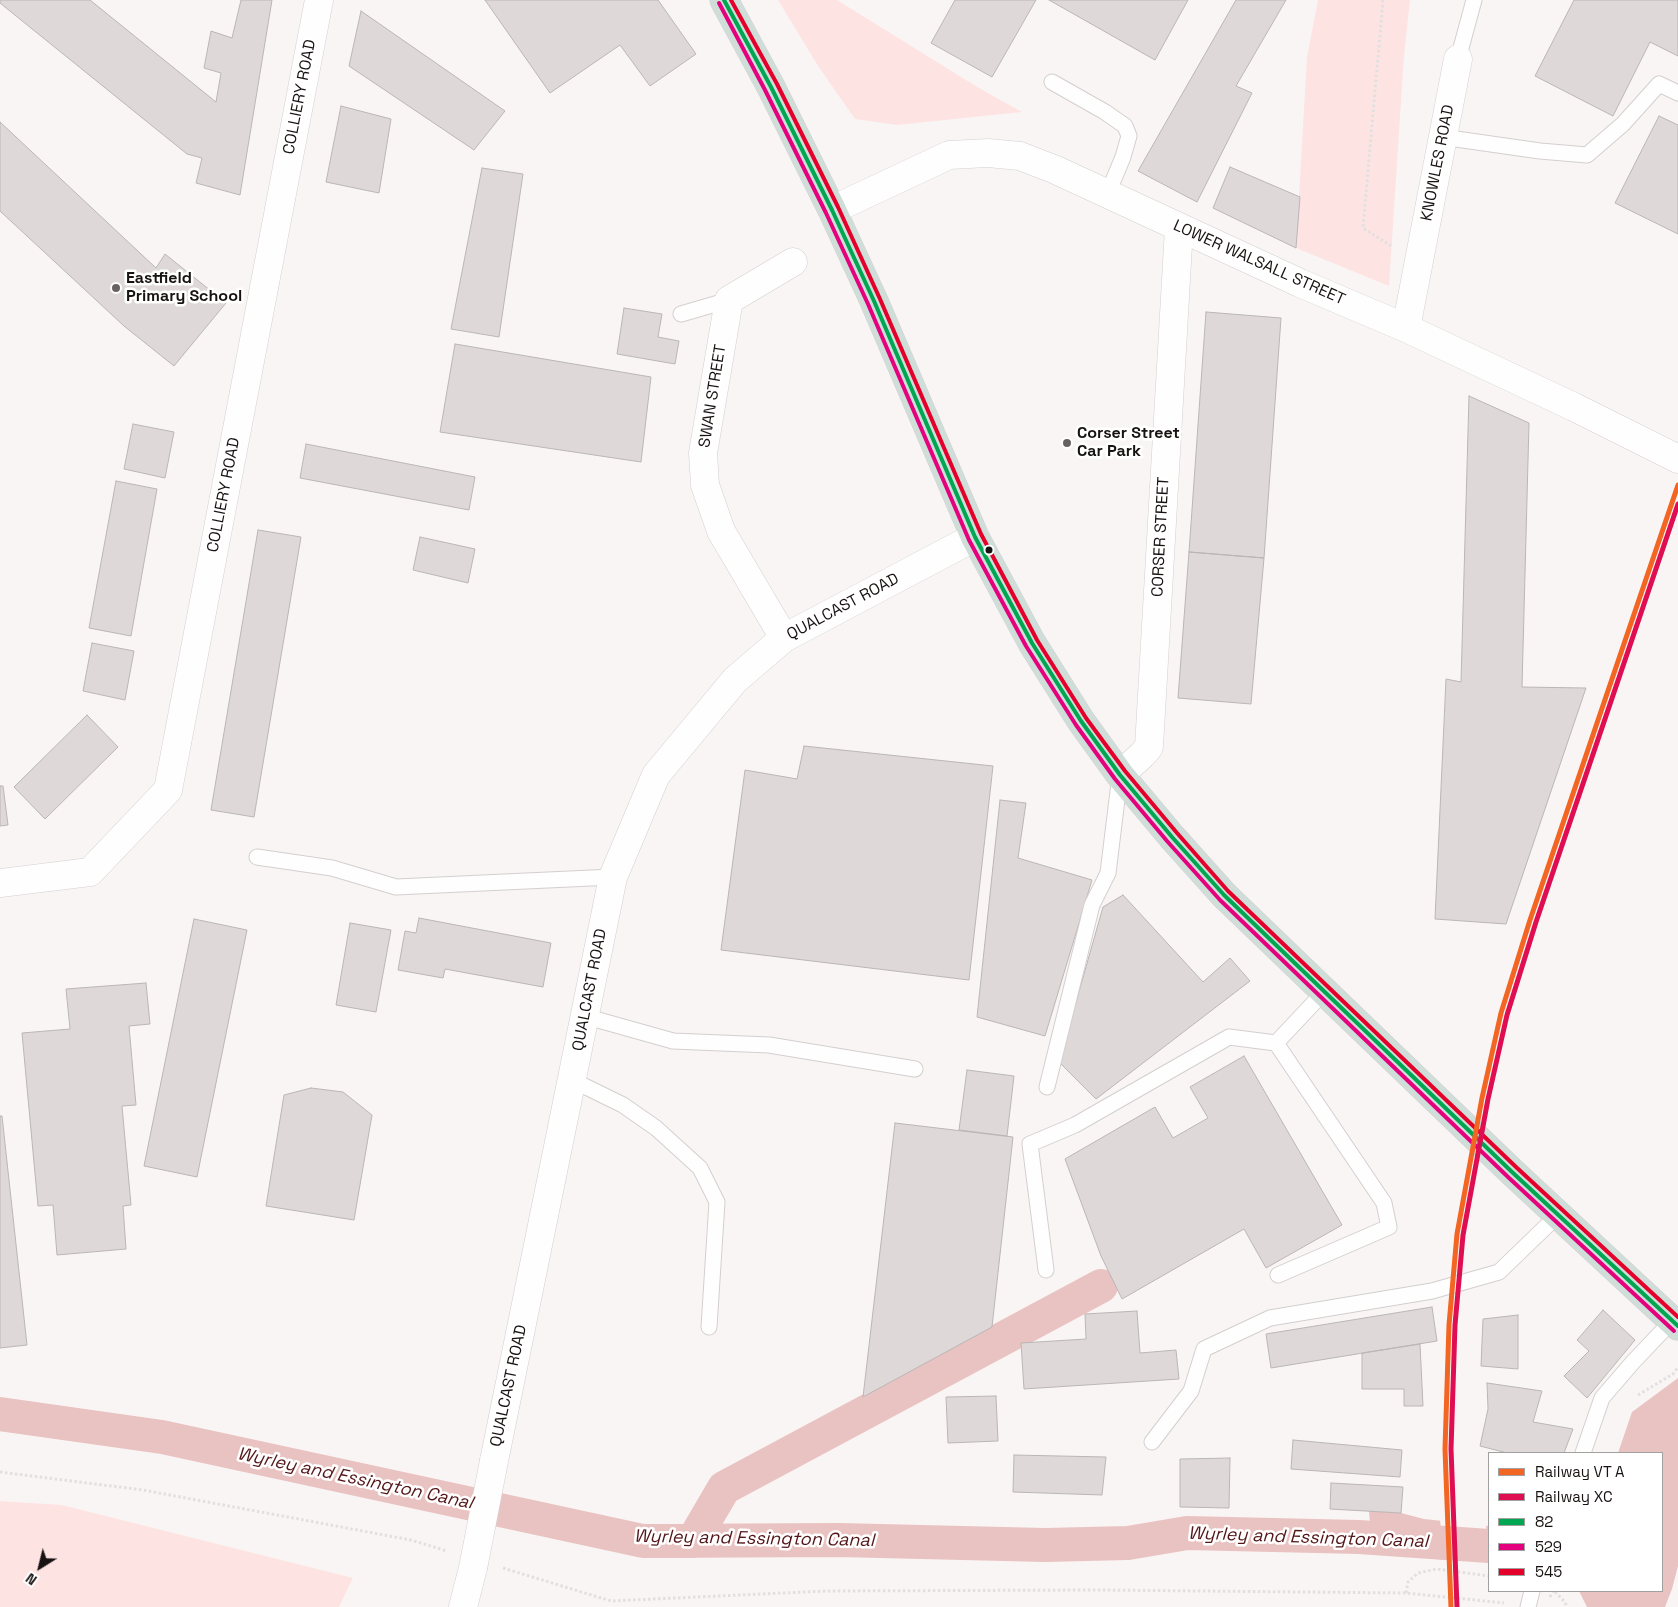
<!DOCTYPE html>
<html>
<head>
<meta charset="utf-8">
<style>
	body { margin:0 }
	#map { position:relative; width:1678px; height:1607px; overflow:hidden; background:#faf5f5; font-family:"Space Grotesk",sans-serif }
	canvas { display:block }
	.legend { position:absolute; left:1488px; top:1452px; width:175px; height:140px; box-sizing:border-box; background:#fff; border:1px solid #a3a1a0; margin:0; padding:6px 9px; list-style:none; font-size:15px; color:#181312 }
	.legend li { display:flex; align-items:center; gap:10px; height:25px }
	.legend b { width:25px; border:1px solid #a3a1a0 }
	.north { position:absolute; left:15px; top:1542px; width:50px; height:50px; -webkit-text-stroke:4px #fff; paint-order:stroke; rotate:216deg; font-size:14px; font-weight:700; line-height:20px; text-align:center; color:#181312 }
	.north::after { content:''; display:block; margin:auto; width:18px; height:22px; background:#181312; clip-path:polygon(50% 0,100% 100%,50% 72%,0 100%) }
</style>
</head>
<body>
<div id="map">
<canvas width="1678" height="1607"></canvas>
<ul class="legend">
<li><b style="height:6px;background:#f26522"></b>Railway VT A</li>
<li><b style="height:6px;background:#df0d52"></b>Railway XC</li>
<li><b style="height:6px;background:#00a651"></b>82</li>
<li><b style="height:6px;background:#e5007d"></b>529</li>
<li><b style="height:6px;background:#e4002b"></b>545</li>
</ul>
<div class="north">N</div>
</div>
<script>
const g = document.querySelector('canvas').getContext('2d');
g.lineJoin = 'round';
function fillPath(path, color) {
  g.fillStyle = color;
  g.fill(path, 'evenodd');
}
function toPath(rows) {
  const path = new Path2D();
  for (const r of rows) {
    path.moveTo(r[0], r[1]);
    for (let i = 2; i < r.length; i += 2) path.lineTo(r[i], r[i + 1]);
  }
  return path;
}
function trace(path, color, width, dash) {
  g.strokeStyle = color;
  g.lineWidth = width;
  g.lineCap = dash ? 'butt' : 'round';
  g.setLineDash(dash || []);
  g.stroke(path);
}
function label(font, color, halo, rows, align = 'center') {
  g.font = font + ' "Space Grotesk",sans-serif';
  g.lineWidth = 5;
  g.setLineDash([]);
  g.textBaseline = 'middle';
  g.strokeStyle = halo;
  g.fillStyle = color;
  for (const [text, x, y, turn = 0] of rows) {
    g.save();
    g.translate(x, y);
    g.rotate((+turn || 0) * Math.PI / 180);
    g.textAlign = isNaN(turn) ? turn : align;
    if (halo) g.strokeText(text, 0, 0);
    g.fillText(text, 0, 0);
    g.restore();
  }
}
fillPath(toPath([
	[778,0,837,0,979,88,1022,112,897,125,855,119,818,66],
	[1318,0,1410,0,1404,56,1389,286,1296,248,1307,57],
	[0,1501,62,1505,353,1578,339,1607,0,1607]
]), '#fde4e3');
fillPath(toPath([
	[1678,1378,1678,1566,1672,1589,1665,1607,1587,1607,1579,1591,1662,1591,1662,1453,1618,1453,1632,1412],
	[1369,1511,1401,1513,1424,1519,1489,1526,1489,1565,1384,1553,1359,1537,1370,1523]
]), '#e9c3c1');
fillPath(toPath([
	[1440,1517,1486,1523,1488,1567,1443,1563]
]), '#faf5f5');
trace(toPath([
	[0,1414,162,1437,643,1541,839,1540,1045,1545,1128,1543,1187,1533,1359,1537,1489,1546],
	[693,1541,724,1488,1101,1286]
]), '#e9c3c1', 34);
const building = toPath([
	[0,0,90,0,216,102,221,73,204,68,211,31,232,38,241,0,272,0,240,195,196,183,202,158,187,154,0,3,0,0],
	[485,0,658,0,696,54,650,86,620,45,550,93,485,0],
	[955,0,1036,0,992,77,931,43,955,0],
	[1049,0,1188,0,1155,60,1049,0],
	[1236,0,1286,0,1236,86,1252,93,1197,202,1138,171,1236,0],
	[1574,0,1678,0,1678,56,1650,42,1613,116,1535,76,1574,0],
	[361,11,505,111,474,150,349,66,361,11],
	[341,106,391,119,379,193,326,182,341,106],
	[1659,116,1678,125,1678,234,1615,203,1659,116],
	[0,122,156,268,165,254,226,303,174,366,124,326,0,211,0,122],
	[1230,167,1300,197,1296,248,1213,208,1230,167],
	[482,168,523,174,499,337,451,329,482,168],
	[624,308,662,314,658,337,679,341,675,364,617,354,624,308],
	[1206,312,1281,318,1264,558,1189,552,1206,312],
	[455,344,651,377,641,462,440,432,455,344],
	[1469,396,1529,423,1522,687,1586,688,1506,924,1435,919,1446,679,1461,682,1469,396],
	[133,424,174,432,165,478,124,469,133,424],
	[306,444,475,477,469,510,300,478,306,444],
	[116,481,157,489,131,636,89,628,116,481],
	[258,530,301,537,254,817,211,810,258,530],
	[420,537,475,549,468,583,413,570,420,537],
	[1189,552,1264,558,1251,704,1178,698,1189,552],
	[92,643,134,651,125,700,83,691,92,643],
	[87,715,118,747,45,819,14,787,87,715],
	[804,746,993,766,969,980,721,950,745,770,797,779,804,746],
	[0,786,3,786,8,825,0,826,0,786],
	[1000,800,1026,803,1018,858,1092,880,1045,1036,977,1017,1000,800],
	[1123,895,1203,982,1230,958,1250,981,1096,1099,1059,1062,1103,907,1123,895],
	[419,918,551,943,543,987,445,969,443,978,398,970,405,931,416,933,419,918],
	[194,919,247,930,197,1177,144,1166,194,919],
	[350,923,391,930,376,1012,336,1005,350,923],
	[146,983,150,1024,129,1026,136,1105,122,1106,131,1205,123,1206,126,1249,57,1255,53,1205,38,1206,22,1033,70,1029,66,989,146,983],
	[1244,1056,1342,1225,1266,1268,1244,1229,1122,1299,1101,1256,1065,1159,1155,1107,1173,1138,1208,1118,1190,1087,1244,1056],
	[967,1070,1014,1076,1007,1136,959,1130,967,1070],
	[311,1088,343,1092,372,1115,354,1220,266,1206,284,1095,311,1088],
	[0,1116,2,1116,27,1345,0,1348,0,1116],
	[895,1123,1013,1137,992,1327,863,1397,895,1123],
	[1432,1307,1437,1341,1271,1368,1266,1334,1432,1307],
	[1603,1310,1635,1340,1587,1398,1564,1376,1589,1351,1577,1340,1603,1310],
	[1137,1311,1140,1353,1176,1350,1179,1379,1024,1389,1021,1343,1086,1339,1085,1314,1137,1311],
	[1518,1315,1518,1369,1481,1366,1483,1319,1518,1315],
	[1420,1344,1423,1406,1404,1406,1404,1389,1362,1389,1362,1353,1420,1344],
	[1487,1383,1542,1391,1533,1422,1573,1429,1564,1453,1507,1453,1480,1446,1488,1409,1487,1383],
	[996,1396,998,1441,948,1443,946,1397,996,1396],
	[1293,1440,1402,1450,1400,1477,1291,1469,1293,1440],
	[1014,1455,1106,1457,1102,1495,1013,1492,1014,1455],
	[1230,1458,1229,1508,1180,1507,1180,1459,1230,1458],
	[1331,1483,1403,1487,1401,1513,1330,1509,1331,1483]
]);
fillPath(building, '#ded9d8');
trace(building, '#bbb6b6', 1);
const service = toPath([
	[1458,59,1474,0],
	[1052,82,1105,112,1125,126,1129,136,1123,157,1108,193],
	[1442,137,1540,151,1587,155,1623,124,1659,84,1678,93],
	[681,314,729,300],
	[257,857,332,868,396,887,613,877],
	[584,1016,673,1041,769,1045,915,1069],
	[1276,1043,1384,1203,1389,1227,1278,1275],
	[572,1080,623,1105,656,1128,700,1168,717,1202,709,1327],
	[1047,1087,1092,905,1108,873,1120,775],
	[1046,1270,1030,1144,1075,1125,1229,1037,1276,1043,1324,992],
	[1152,1442,1191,1391,1204,1349,1270,1318,1432,1291,1499,1272,1559,1214],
	[1583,1453,1602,1398,1633,1362,1672,1321],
	[1528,1607,1532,1591]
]);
const minor = toPath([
	[832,210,949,155,988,153,1020,156,1056,170,1300,283,1406,328,1574,407,1678,459],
	[1406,328,1458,59],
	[784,638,721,531,705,485,703,453,729,300,793,262],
	[1120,775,1142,755,1149,747,1179,228],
	[0,883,90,872,168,790,319,0],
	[494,1461,613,877,656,775,735,680,784,638,975,537],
	[463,1607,473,1568]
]);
const trunk = toPath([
	[724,0,771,87,832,210,874,301,975,537,1032,643,1081,721,1120,775,1172,837,1224,895,1512,1172,1678,1326]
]);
trace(service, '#d4cfce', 17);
trace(minor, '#d4cfce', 29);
trace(trunk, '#d4d0d0', 29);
trace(toPath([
	[1383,0,1363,228,1391,246],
	[1638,1395,1673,1374,1678,1367],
	[0,1472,143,1490,411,1540,447,1551],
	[503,1568,611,1601,826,1591,1099,1590,1406,1593,1504,1603],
	[1555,1592,1565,1602,1567,1607],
	[1406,1593,1408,1582,1418,1573,1437,1569,1489,1576]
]), '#e1e0df', 3, [2.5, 2.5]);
trace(service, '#fefefe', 15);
trace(minor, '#fefefe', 28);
trace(trunk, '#d0deda', 28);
const minorBridge = toPath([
	[473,1568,494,1461]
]);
trace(minorBridge, '#d4cfce', 29, []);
trace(toPath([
	[1550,1597,1553,1591]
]), '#e1e0df', 3, [2.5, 2.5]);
trace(minorBridge, '#fefefe', 28);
trace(toPath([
	[724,0,771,87,832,210,874,301,975,537,1032,643,1081,721,1120,775,1172,837,1224,895,1512,1172,1678,1326]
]), '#00a651', 4);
trace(toPath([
	[719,3,765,90,826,213,868,304,969,540,1026,646,1076,725,1115,779,1167,841,1220,900,1508,1177,1674,1331]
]), '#e5007d', 4);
trace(toPath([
	[731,0,777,84,838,207,880,299,981,534,1037,640,1086,718,1125,771,1177,833,1228,891,1516,1167,1678,1317]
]), '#e4002b', 4);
trace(toPath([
	[1451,1607,1445,1449,1449,1325,1457,1234,1482,1098,1501,1013,1530,920,1678,485]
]), '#f26522', 5);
trace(toPath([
	[1457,1607,1451,1449,1455,1325,1463,1235,1488,1099,1507,1015,1536,922,1678,504]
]), '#df0d52', 5);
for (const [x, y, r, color] of [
	[116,288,5,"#676261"],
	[1067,443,5,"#676261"],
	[989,550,4.5,"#181312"]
]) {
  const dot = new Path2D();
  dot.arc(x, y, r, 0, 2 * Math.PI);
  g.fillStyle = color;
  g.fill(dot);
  trace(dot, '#fff', 2);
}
label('16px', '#181312', '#fff', [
	["COLLIERY ROAD",300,97,-79],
	["KNOWLES ROAD",1438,163,-79],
	["LOWER WALSALL STREET",1259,263,24],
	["SWAN STREET",713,396,-81],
	["COLLIERY ROAD",224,495,-79],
	["CORSER STREET",1161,537,-87],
	["QUALCAST ROAD",843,607,-28],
	["QUALCAST ROAD",590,990,-79],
	["QUALCAST ROAD",509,1386,-78]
]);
label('bold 16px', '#181312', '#fff', [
	["Eastfield",126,279],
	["Primary School",126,297],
	["Corser Street",1077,434],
	["Car Park",1077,452]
], 'left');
label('italic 18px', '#531618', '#fff', [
	["Wyrley and Essington Canal",355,1479,12],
	["Wyrley and Essington Canal",1308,1538,2],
	["Wyrley and Essington Canal",754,1539,1]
]);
</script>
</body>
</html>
